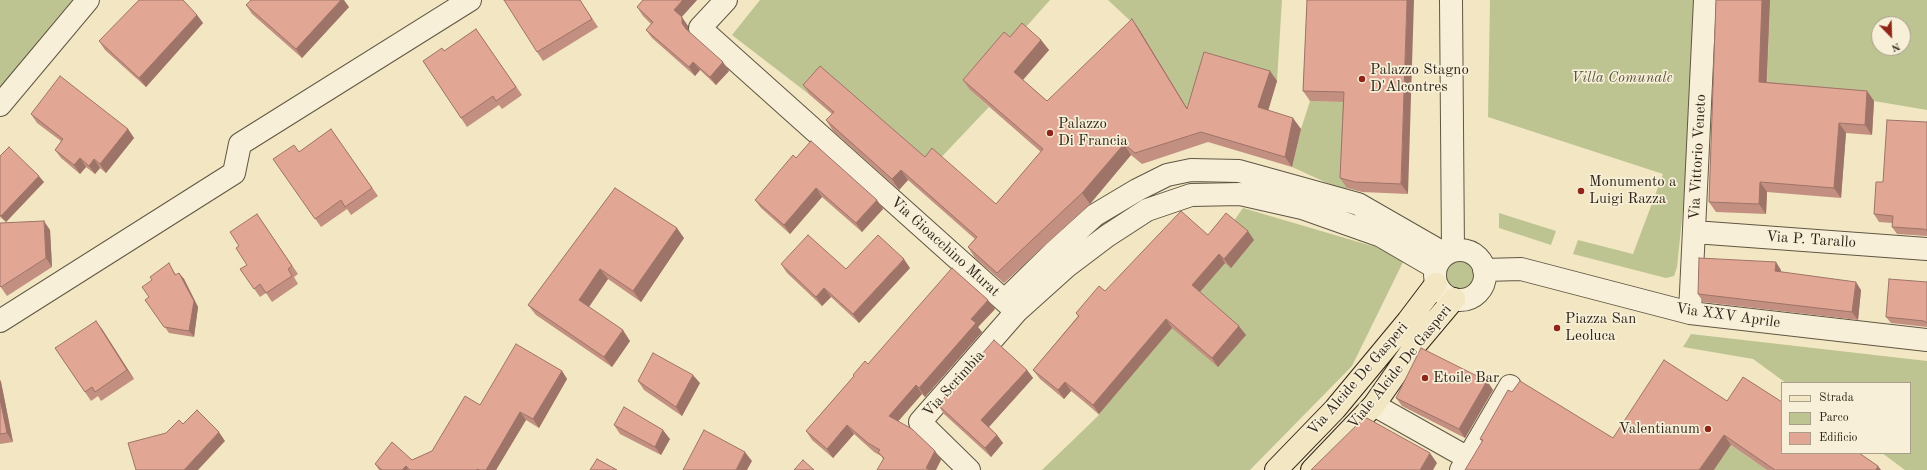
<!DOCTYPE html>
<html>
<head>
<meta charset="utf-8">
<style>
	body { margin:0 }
	#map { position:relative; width:1927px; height:470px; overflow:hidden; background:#f2e7c2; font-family:"Old Standard TT",serif }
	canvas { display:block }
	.legend { position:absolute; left:1781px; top:382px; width:130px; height:72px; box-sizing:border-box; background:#f7efd7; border:1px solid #a79e8b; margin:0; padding:5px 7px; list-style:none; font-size:12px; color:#30251a }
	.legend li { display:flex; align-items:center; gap:8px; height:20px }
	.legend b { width:20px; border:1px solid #a79e8b }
	.north { position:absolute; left:1871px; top:16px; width:40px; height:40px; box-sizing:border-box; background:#f7efd7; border:1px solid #a79e8b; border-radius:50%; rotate:157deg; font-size:11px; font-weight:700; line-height:16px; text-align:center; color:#30251a }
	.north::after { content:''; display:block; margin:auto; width:14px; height:18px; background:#8f2418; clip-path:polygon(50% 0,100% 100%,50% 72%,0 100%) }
</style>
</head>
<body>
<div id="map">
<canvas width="1927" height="470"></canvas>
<ul class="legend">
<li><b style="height:5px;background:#f2e7c2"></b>Strada</li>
<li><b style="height:11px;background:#bdc491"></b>Parco</li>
<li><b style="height:11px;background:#e2a695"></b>Edificio</li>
</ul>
<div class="north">N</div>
</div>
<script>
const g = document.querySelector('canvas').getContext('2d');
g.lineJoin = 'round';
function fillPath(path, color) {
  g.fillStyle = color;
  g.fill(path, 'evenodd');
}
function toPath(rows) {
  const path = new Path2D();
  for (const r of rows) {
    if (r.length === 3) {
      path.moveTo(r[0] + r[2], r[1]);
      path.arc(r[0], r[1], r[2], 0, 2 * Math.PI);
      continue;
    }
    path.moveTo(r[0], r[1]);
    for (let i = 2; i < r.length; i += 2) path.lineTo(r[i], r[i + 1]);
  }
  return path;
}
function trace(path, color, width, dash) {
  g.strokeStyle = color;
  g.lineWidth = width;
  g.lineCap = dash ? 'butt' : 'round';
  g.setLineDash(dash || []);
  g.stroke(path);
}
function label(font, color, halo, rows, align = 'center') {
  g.font = font + ' "Old Standard TT",serif';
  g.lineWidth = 3.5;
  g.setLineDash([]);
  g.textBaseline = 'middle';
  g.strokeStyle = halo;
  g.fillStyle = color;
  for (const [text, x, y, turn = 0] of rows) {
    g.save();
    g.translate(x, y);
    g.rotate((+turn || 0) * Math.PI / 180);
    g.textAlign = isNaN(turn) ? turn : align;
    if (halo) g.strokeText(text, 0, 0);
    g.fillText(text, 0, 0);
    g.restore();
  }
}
fillPath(toPath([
	[0,0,88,0,0,105],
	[760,0,1050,0,970,90,989,107,932,167,827,76,810,95,732,35],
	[1108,0,1282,0,1277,81,1211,62,1187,107,1139,29],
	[1490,0,1705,0,1677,267,1674,276,1666,278,1573,254,1578,240,1633,254,1663,174,1488,117],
	[1770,0,1927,0,1927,110,1874,101,1767,86],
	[1879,24,1903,24,1903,48,1879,48],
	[1310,101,1351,102,1347,192,1292,167,1301,129],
	[1243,208,1406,256,1352,366,1250,470,1042,470,1099,415,1087,404,1090,395,1233,222],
	[1499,213,1556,231,1551,245,1499,228],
	[1461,250,1469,252,1481,263,1485,279,1477,293,1462,300,1447,296,1440,291,1436,268],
	[1691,334,1927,361,1927,470,1905,470,1882,453,1910,453,1910,383,1786,383,1753,359,1683,347],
	[1731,445,1767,470,1714,470]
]), '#bdc491');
const minor = toPath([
	[726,0,700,28,1016,311],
	[1451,0,1453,251],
	[0,105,88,0],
	[1694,232,1927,249],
	[1460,275,25],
	[1484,270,1521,269,1690,313,1927,340],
	[1005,300,1053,253,1095,215,1137,190,1167,175,1191,170,1239,171,1358,204,1445,254],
	[1690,313,1705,0],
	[0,321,234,173,240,144,470,0],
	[1374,405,1468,458],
	[969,470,920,422,1017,311,1066,267,1107,236,1147,210,1191,195,1240,194,1302,208,1381,236,1436,268],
	[1461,470,1510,386]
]);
const major = toPath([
	[1276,470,1335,409,1408,321,1436,284],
	[1312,470,1374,405,1417,343,1454,299]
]);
trace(minor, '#605644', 24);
trace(major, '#30251a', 24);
trace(minor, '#f7efd7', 22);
trace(major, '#f2e7c2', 22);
fillPath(toPath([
	[580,0,598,27,543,61,537,52],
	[643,0,697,0,681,17,688,26,688,31,729,71,716,85,700,70,695,76,652,38,646,30,651,24,643,16,637,7],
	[1307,0,1408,194,1362,192,1347,188,1340,178,1343,102,1310,101,1303,91],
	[1716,0,1770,0,1767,82,1867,91,1874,101,1872,135,1846,133,1841,198,1767,192,1766,214,1716,212,1709,202],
	[246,5,349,7,302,58,252,14],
	[197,15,203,23,146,87,105,50,99,41],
	[476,29,522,95,502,109,499,105,467,127,423,61,444,51],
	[1139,29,1187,108,1270,71,1277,81,1268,110,1301,129,1292,167,1208,142,1142,164,1131,155,1090,204,1004,283,975,258,968,247,975,239,908,180,899,190,833,131,826,120,832,114,810,95,803,85,925,157,996,204,1041,152,970,90,963,80,1010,37,1041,40,1049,50,1023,80,1047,101],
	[31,114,128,129,134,138,106,173,100,168,95,174,86,167,80,174,61,158,55,150,61,141,37,123],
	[1927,122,1927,236,1897,234,1892,227,1892,223,1879,222,1874,214,1883,182],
	[331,129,378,196,351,215,347,209,321,227,273,159,299,152],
	[0,156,44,182,6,222,0,217],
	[796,158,883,209,862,232,822,197,790,234,761,208,755,200],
	[615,188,684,238,641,302,608,279,589,307,630,341,612,367,536,315,528,305],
	[257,214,298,274,294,277,298,284,272,302,266,293,260,297,240,269,247,265,239,246],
	[50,230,52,267,7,296,0,286],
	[1208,235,1254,240,1231,268,1225,263,1200,292,1246,335,1218,367,1172,328,1099,414,1071,391,1064,399,1040,379,1033,370,1078,316,1076,313,1105,291],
	[169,263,176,275,179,273,184,279,198,307,194,337,169,333,145,300,149,297],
	[781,264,846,269,910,268,859,323,831,297,822,306,787,273],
	[1781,270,1781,272,1861,290,1858,320,1703,302,1698,294],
	[1927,282,1927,327,1891,323,1886,317],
	[995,309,978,327,982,332,925,397,922,394,898,421,935,451,941,460,883,459,881,456,874,452,854,434,833,458,812,440,806,431,854,376,853,375,868,364],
	[102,329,134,379,101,401,98,396,91,401,55,348],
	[1027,370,1033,378,989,427,997,435,1003,443,991,457,944,414,938,405],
	[562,371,567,379,539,428,526,420,496,470,379,470,375,464,412,460,432,451,480,405],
	[0,380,1,382,13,442,0,444],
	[638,381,700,383,682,416,644,390],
	[1487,381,1493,390,1465,438,1402,406,1396,398],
	[1727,401,1881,470,1767,470,1731,445,1482,442,1480,439,1613,438],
	[614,425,670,439,661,455,620,434]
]), '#c28f80');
fillPath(toPath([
	[341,0,344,0,349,7,302,58,296,49],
	[683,0,697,0,680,19,674,10],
	[1407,0,1414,0,1408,194,1401,184],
	[1762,0,1770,0,1766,92,1759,82],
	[197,15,203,23,146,87,139,78],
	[682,17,688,26,688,32,682,23],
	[1132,19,1139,29,1194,119,1187,109],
	[1041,40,1049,50,1021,82,1014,72],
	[693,62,700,70,695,76,689,67],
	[723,62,729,71,716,85,710,77],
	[1270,71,1277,81,1266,118,1258,107],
	[1867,91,1874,101,1872,135,1865,125],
	[1293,118,1301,129,1292,167,1285,157],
	[1839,123,1846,133,1841,198,1834,188],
	[128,129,134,138,106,173,100,164],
	[1124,144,1131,155,1090,204,1082,193],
	[80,158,86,167,80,174,74,165],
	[94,159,100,168,95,174,89,166],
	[901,170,908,180,899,190,892,179],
	[39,176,44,182,6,222,1,216],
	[1760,182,1767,192,1766,214,1759,204],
	[816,188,822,197,790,234,784,225],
	[877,200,883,209,862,232,856,223],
	[44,221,50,230,52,267,46,258],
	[677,228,684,238,641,302,633,291],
	[1248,231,1254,240,1231,268,1224,259],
	[1219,254,1225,263,1198,294,1192,285],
	[904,259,910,268,859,323,853,314],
	[1776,262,1781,270,1781,279,1775,271],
	[600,269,608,279,586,311,579,300],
	[179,273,184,279,198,307,194,337,189,331],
	[1856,282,1861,290,1858,320,1852,312],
	[824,288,831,297,822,306,816,297],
	[988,300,995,309,978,327,982,332,925,397,919,388,971,319],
	[1166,319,1172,328,1099,414,1093,405],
	[96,321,102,329,134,379,127,370],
	[1239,326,1246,335,1218,367,1212,358],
	[623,330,630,341,612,367,604,357],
	[1027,370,1033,378,987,429,981,420],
	[562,371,567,379,539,428,533,419],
	[693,375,700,383,682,416,676,407],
	[0,380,1,382,13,442,7,433,0,399],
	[1487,381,1493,390,1465,438,1459,429],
	[1065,382,1071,391,1064,399,1058,390],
	[916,385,922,394,895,425,889,416],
	[520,412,526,420,496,470,486,470],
	[847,425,854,434,833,458,827,449],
	[663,430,670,439,661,455,655,447],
	[219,432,225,441,198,470,184,470],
	[997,435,1003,443,991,457,985,448],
	[1724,435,1731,445,1714,470,1699,470],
	[935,451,941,460,936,470,928,470,926,468],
	[745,452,752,461,747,470,736,470],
	[1430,453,1437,463,1433,470,1420,470],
	[406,466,408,470,402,470],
	[1878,466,1881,470,1876,470]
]), '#9e7468');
const building = toPath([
	[139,0,183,0,197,15,139,78,99,41,139,0],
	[251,0,341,0,296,49,246,5,251,0],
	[504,0,580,0,592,19,537,52,504,0],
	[643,0,683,0,674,10,682,17,682,23,686,29,723,62,710,77,693,62,689,67,646,30,653,22,637,7,643,0],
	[1307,0,1407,0,1401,184,1355,182,1340,178,1344,92,1303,91,1307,0],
	[1716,0,1762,0,1759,82,1867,91,1865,125,1839,123,1834,188,1760,182,1759,204,1709,202,1716,0],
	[1132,19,1187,109,1204,52,1270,71,1258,107,1293,118,1285,157,1201,132,1135,153,1124,144,1082,193,997,273,968,247,977,237,901,170,892,179,826,120,834,112,803,85,820,66,925,157,932,148,996,204,1043,149,963,80,1004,32,1010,37,1022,23,1041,40,1014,72,1047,101,1132,19],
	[476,29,516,87,496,101,493,96,461,118,423,61,442,48,444,51,476,29],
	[60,76,128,129,100,164,94,159,89,166,80,158,74,165,55,150,63,139,31,114,60,76],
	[1887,120,1927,122,1927,230,1923,229,1892,227,1893,216,1874,214,1876,182,1883,182,1887,120],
	[331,129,372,188,345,207,341,200,315,219,273,159,294,145,299,152,331,129],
	[811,141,877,200,856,223,816,188,784,225,755,200,793,155,796,158,811,141],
	[9,147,39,176,1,216,0,215,0,156,9,147],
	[615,188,677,228,633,291,600,269,579,300,623,330,604,357,528,305,615,188],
	[1181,211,1208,235,1226,213,1248,231,1224,259,1219,254,1192,285,1239,326,1212,358,1166,319,1093,405,1065,382,1058,390,1033,370,1079,316,1076,313,1099,286,1105,291,1181,211],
	[257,214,292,266,288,269,292,276,266,293,260,284,254,289,240,269,247,265,236,248,239,246,230,232,257,214],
	[44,221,46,258,1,287,0,286,0,223,44,221],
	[808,235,846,269,878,235,904,259,853,314,824,288,816,297,781,264,808,235],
	[1699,258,1776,262,1775,271,1856,282,1852,312,1698,294,1699,258],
	[169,263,175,275,179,273,194,301,189,331,164,327,145,300,149,297,142,287,152,280,150,277,169,263],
	[952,268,988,300,971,319,976,323,919,388,916,385,889,416,912,429,935,451,926,468,930,470,877,470,884,458,878,452,880,450,868,443,847,425,827,449,806,431,854,376,853,375,865,361,868,364,952,268],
	[1889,279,1927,282,1927,323,1924,321,1886,317,1889,279],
	[96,321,127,370,95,392,92,387,85,392,55,348,96,321],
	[994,340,1027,370,981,420,997,435,985,448,938,405,994,340],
	[516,344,562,371,533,419,520,412,486,470,479,470,478,469,476,470,410,470,406,466,402,470,382,470,375,464,392,442,412,460,432,451,465,396,480,405,516,344],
	[1421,348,1487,381,1459,429,1396,398,1421,348],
	[653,353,693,375,676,407,638,381,653,353],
	[1664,360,1727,401,1743,377,1782,402,1782,453,1859,453,1878,466,1876,470,1775,470,1724,435,1699,470,1465,470,1483,440,1480,439,1508,390,1512,392,1520,381,1613,438,1664,360],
	[0,399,7,433,0,434,0,399],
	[624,407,663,430,655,447,614,425,624,407],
	[197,410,219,432,184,470,136,470,128,443,166,433,179,420,183,424,197,410],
	[1365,417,1430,453,1420,470,1311,470,1365,417],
	[704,430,745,452,736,470,683,470,704,430],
	[597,459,617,470,590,470,597,459],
	[803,460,814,470,794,470,803,460]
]);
fillPath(building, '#e2a695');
trace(building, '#9e7468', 1);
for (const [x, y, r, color] of [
	[1362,79,4,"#8f2418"],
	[1050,133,4,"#8f2418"],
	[1581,191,4,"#8f2418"],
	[1557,328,4,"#8f2418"],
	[1425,378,4,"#8f2418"],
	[1708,429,4,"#8f2418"]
]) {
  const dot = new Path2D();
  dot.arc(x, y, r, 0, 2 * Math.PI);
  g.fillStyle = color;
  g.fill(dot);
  trace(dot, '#f7efd7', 1.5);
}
label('15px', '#30251a', '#f7efd7', [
	["Palazzo Stagno",1370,70],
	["D'Alcontres",1370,87],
	["Palazzo",1058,124],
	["Di Francia",1058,141],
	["Monumento a",1589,182],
	["Luigi Razza",1589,199],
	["Piazza San",1565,319],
	["Leoluca",1565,336],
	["Etoile Bar",1433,378],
	["Valentianum",1700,429,"right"]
], 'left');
label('italic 15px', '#5a553e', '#f7efd7', [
	["Villa Comunale",1622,78]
]);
label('15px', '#30251a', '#f7efd7', [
	["Via Vittorio Veneto",1698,157,-87],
	["Via P. Tarallo",1811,240,4],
	["Via Gioacchino Murat",945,247,42],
	["Via XXV Aprile",1728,316,8],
	["Viale Alcide De Gasperi",1400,367,-51],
	["Via Alcide De Gasperi",1358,379,-49],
	["Via Scrimbia",954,384,-48]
]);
</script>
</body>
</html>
